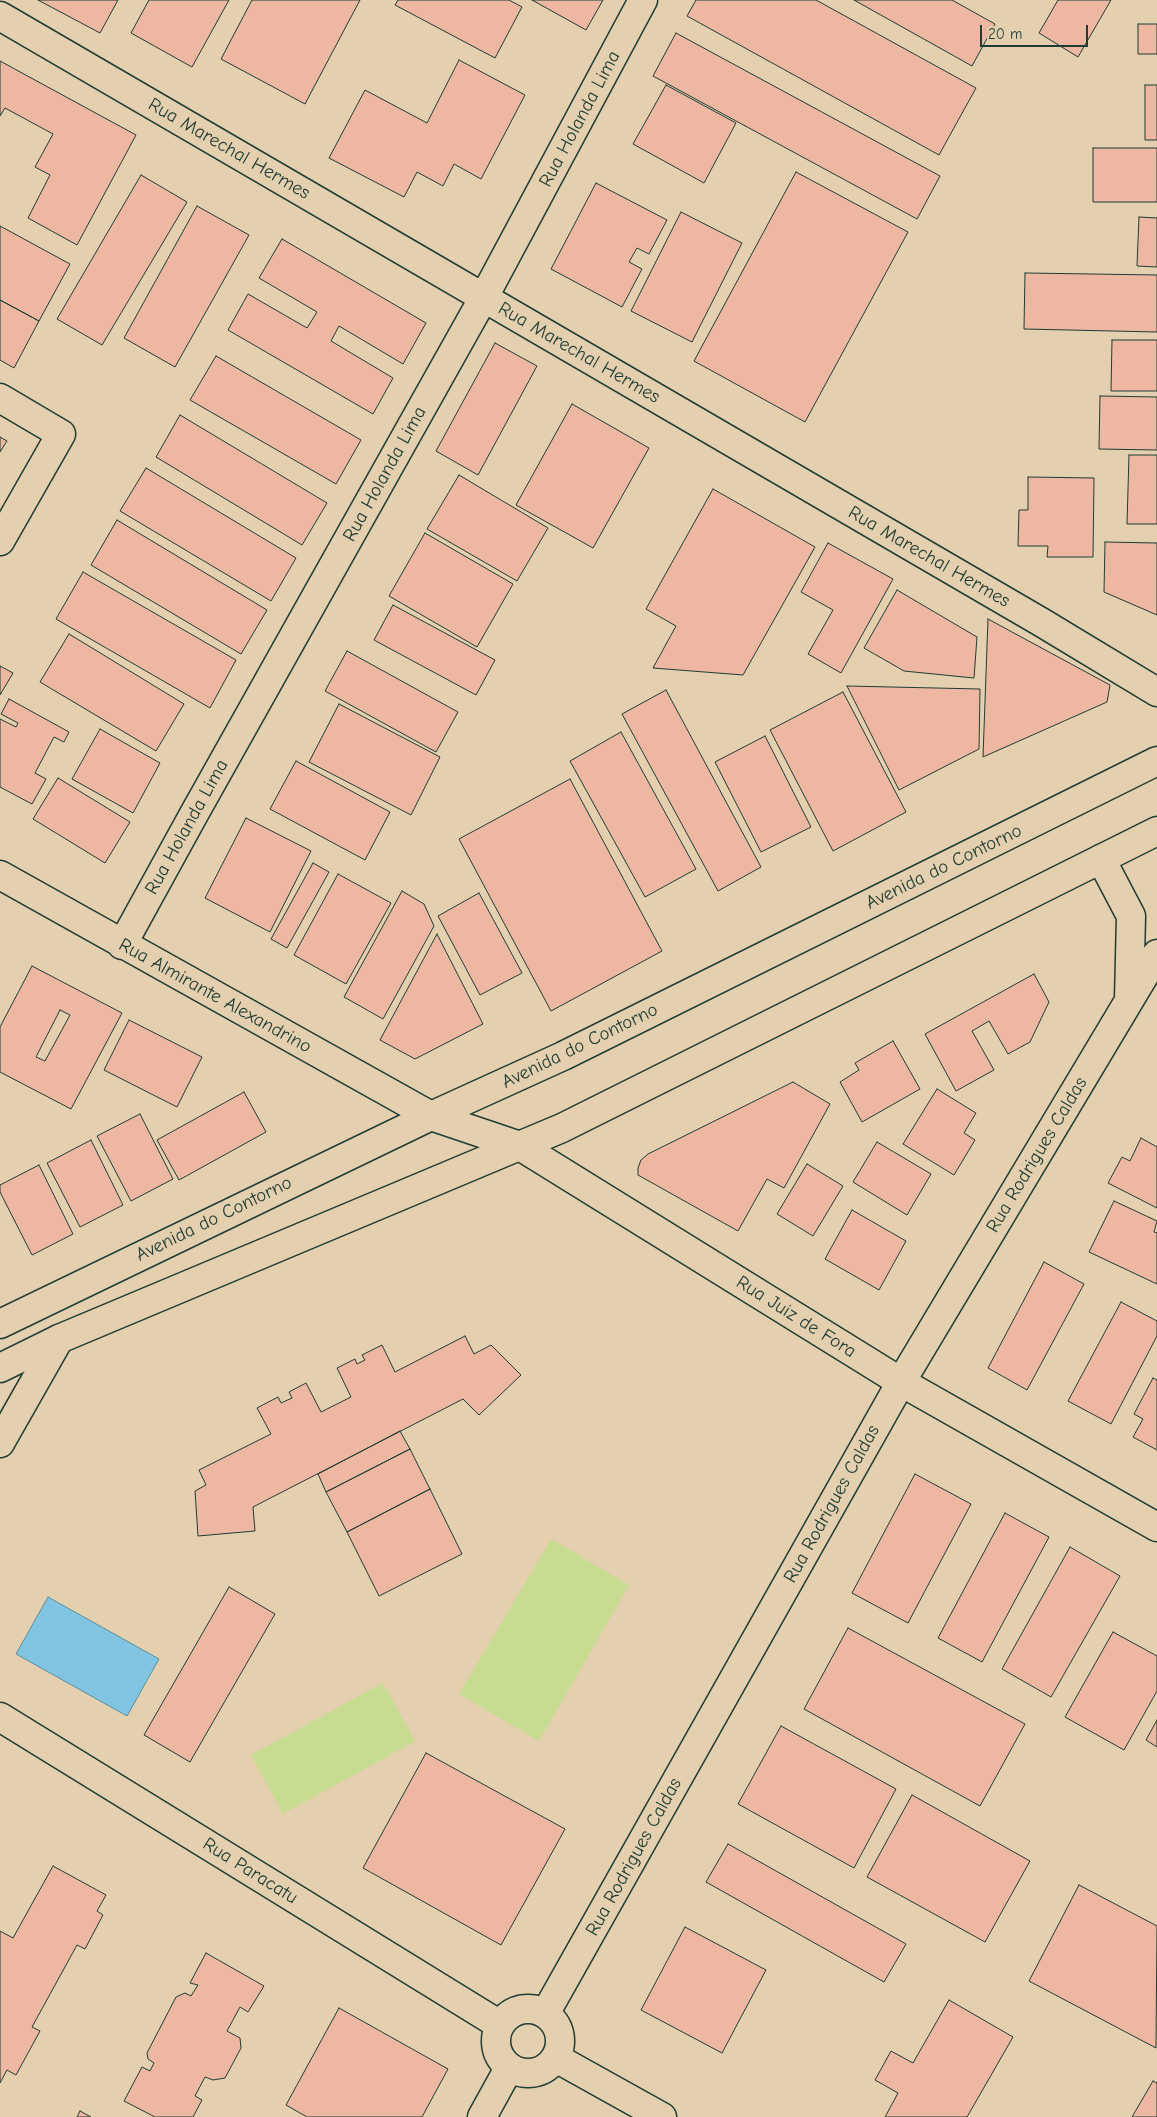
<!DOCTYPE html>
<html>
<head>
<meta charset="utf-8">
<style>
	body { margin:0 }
	#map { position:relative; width:1157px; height:2117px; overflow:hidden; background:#e4cfae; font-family:"Comic Neue",sans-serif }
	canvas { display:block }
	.scale { position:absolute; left:980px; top:25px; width:108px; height:22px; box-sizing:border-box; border:2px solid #1f3d34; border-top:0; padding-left:6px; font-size:15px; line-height:18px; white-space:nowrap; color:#1f3d34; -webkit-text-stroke:4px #e4cfae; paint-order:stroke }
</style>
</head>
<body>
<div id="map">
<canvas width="1157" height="2117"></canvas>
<div class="scale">20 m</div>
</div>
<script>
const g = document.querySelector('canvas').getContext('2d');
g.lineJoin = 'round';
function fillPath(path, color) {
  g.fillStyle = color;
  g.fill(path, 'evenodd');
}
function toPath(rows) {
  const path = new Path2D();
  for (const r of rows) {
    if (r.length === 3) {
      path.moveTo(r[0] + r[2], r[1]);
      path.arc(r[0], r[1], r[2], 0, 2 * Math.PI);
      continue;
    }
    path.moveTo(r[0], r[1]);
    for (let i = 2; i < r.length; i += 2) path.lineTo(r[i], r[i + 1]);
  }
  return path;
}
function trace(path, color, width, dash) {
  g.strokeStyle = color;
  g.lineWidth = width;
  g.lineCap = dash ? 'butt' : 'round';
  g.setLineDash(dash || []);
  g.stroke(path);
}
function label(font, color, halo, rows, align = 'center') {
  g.font = font + ' "Comic Neue",sans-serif';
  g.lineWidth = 5;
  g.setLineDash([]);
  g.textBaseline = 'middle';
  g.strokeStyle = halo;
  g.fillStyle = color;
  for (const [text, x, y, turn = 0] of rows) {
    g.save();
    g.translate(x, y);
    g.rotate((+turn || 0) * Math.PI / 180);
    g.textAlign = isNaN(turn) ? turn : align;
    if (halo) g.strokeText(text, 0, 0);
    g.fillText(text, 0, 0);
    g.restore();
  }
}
fillPath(toPath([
	[551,1539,629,1585,539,1741,459,1694],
	[383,1683,415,1741,283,1814,251,1755]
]), '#c7dc91');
const water = toPath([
	[48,1597,159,1659,127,1716,16,1654,48,1597]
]);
fillPath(water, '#81c5e2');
trace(water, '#5a8f9c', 1);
const building = toPath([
	[38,0,118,0,100,33,38,0],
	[149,0,229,0,192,67,131,33,149,0],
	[252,0,360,0,305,104,221,59,252,0],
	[398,0,509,0,522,7,495,58,395,5,398,0],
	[532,0,603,0,586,30,532,0],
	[696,0,816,0,976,88,939,155,687,16,696,0],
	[854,0,952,0,995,24,972,66,854,0],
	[1058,0,1111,0,1078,57,1039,33,1058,0],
	[1138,24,1157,24,1157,54,1138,54,1138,24],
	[676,33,940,176,917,219,653,76,676,33],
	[459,60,525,95,481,179,454,164,443,186,417,172,404,197,329,158,365,90,427,123,459,60],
	[0,61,136,135,77,245,28,218,50,175,35,167,53,134,5,108,0,116,0,61],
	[666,85,736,123,704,183,633,144,666,85],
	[1145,85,1157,85,1157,140,1145,140,1145,85],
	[1093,148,1157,148,1157,202,1093,202,1093,148],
	[796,172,908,232,805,422,694,361,796,172],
	[141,175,187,202,102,345,57,319,141,175],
	[596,183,667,220,649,254,637,248,629,262,642,269,622,307,551,269,596,183],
	[197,206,249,235,175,367,124,338,197,206],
	[681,212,742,243,692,342,631,311,681,212],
	[1139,217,1157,218,1157,267,1137,266,1139,217],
	[0,226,70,264,39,321,0,300,0,226],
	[282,239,426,323,403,364,339,326,331,341,393,378,373,414,228,330,248,294,307,328,317,312,259,278,282,239],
	[1025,273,1157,275,1157,332,1024,329,1025,273],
	[0,300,39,321,14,368,0,360,0,300],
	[1112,340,1157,340,1157,391,1111,391,1112,340],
	[495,343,537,366,478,475,436,451,495,343],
	[216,356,361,440,336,484,190,400,216,356],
	[1100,396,1157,397,1157,450,1099,449,1100,396],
	[572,404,649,448,593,548,516,505,572,404],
	[180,415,327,503,302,545,156,457,180,415],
	[0,437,7,441,0,452,0,437],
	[1129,455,1157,455,1157,524,1127,524,1129,455],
	[146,468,296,558,271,601,120,511,146,468],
	[459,475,548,528,517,581,427,529,459,475],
	[1028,477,1094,478,1093,557,1047,557,1048,546,1018,546,1019,510,1028,510,1028,477],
	[713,489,815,547,743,675,653,668,676,626,646,609,713,489],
	[117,520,267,610,241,654,91,565,117,520],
	[425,533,513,584,477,647,389,596,425,533],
	[1105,542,1157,543,1157,615,1104,592,1105,542],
	[828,543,893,579,841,673,808,654,833,610,801,592,828,543],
	[83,572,236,660,210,708,56,619,83,572],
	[897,590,977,637,974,678,904,671,864,648,897,590],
	[393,605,495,660,476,695,374,640,393,605],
	[988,619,1110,685,1107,702,983,757,988,619],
	[69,634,184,704,156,751,40,682,69,634],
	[347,651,458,712,436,752,325,691,347,651],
	[0,666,13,673,0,695,0,666],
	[847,686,980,689,979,749,899,790,847,686],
	[666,690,761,867,718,891,622,714,666,690],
	[843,692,906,812,833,851,770,730,843,692],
	[9,699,69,732,64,742,54,737,35,773,46,779,32,804,0,787,0,719,16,727,18,723,1,714,9,699],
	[339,704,440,757,411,815,309,762,339,704],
	[100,729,160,763,133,813,72,779,100,729],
	[621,732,696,869,645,897,570,761,621,732],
	[765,736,811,827,761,852,715,762,765,736],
	[296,761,390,812,365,860,270,809,296,761],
	[58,778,130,822,105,863,33,819,58,778],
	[570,779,662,951,551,1011,459,839,570,779],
	[246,818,311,851,270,932,205,898,246,818],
	[313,863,329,872,287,948,271,939,313,863],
	[338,874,391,903,346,984,294,955,338,874],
	[402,891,424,904,434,926,383,1019,344,997,402,891],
	[479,893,522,973,480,995,438,916,479,893],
	[437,934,483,1024,415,1059,380,1040,437,934],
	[32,966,122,1013,71,1109,0,1072,0,1027,32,966],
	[60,1010,70,1015,45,1061,36,1057,60,1010],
	[1034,974,1049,1002,1030,1042,1008,1054,989,1021,972,1031,994,1070,956,1091,925,1034,1034,974],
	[129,1020,202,1057,177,1107,104,1070,129,1020],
	[893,1041,920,1089,862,1122,840,1082,859,1070,855,1063,893,1041],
	[793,1082,830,1104,784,1188,767,1179,738,1231,638,1175,638,1168,641,1160,648,1154,793,1082],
	[937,1089,976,1113,964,1133,975,1140,954,1175,903,1144,937,1089],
	[244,1092,266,1132,179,1180,157,1140,244,1092],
	[140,1114,173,1179,131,1201,97,1136,140,1114],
	[1141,1138,1157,1147,1157,1208,1108,1183,1122,1157,1130,1161,1141,1138],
	[91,1140,123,1205,80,1227,47,1163,91,1140],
	[877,1142,931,1174,907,1215,853,1182,877,1142],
	[807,1164,843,1186,813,1236,777,1214,807,1164],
	[39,1165,73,1234,32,1255,0,1192,0,1185,39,1165],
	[1114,1201,1157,1221,1154,1232,1157,1233,1157,1284,1089,1252,1114,1201],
	[852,1210,906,1241,879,1290,825,1259,852,1210],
	[1044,1262,1084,1284,1027,1390,988,1368,1044,1262],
	[1121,1302,1157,1321,1157,1336,1111,1424,1068,1401,1121,1302],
	[465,1336,474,1354,491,1345,521,1375,479,1415,463,1399,253,1507,255,1531,198,1536,195,1491,206,1485,199,1470,271,1434,257,1408,278,1397,281,1403,292,1398,289,1392,306,1383,321,1412,351,1397,337,1368,355,1359,357,1364,365,1360,362,1355,382,1345,395,1372,465,1336],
	[1153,1378,1157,1380,1157,1450,1133,1437,1143,1419,1134,1414,1153,1378],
	[400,1431,410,1449,326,1492,318,1474,400,1431],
	[410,1449,430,1489,347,1532,326,1492,410,1449],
	[915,1474,971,1504,908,1623,852,1593,915,1474],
	[430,1489,462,1554,379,1596,347,1532,430,1489],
	[1005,1513,1049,1537,982,1662,938,1638,1005,1513],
	[1070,1547,1120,1576,1051,1697,1002,1669,1070,1547],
	[229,1587,275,1614,190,1762,144,1735,229,1587],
	[848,1628,1025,1724,980,1806,804,1709,848,1628],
	[1113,1632,1157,1656,1157,1691,1124,1750,1065,1717,1113,1632],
	[1157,1720,1157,1747,1146,1740,1157,1720],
	[781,1726,896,1789,854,1868,738,1804,781,1726],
	[426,1753,565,1829,501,1945,363,1868,426,1753],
	[912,1795,1030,1861,985,1942,867,1877,912,1795],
	[728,1844,906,1944,884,1982,706,1882,728,1844],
	[53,1866,106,1895,97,1911,103,1915,85,1949,77,1945,32,2027,40,2031,16,2075,7,2070,0,2083,0,1931,13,1938,53,1866],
	[1079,1885,1157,1926,1156,2048,1029,1981,1079,1885],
	[685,1927,766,1970,722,2053,641,2010,685,1927],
	[206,1953,264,1986,248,2012,240,2007,227,2031,240,2038,241,2048,225,2078,213,2080,205,2077,195,2096,202,2100,193,2117,155,2117,124,2101,142,2067,150,2071,154,2063,148,2059,147,2053,176,1997,185,1993,191,1996,198,1985,190,1983,206,1953],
	[949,2000,1013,2037,967,2117,885,2117,898,2093,875,2080,891,2051,913,2063,949,2000],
	[339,2008,448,2069,422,2117,307,2117,286,2105,339,2008],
	[1153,2081,1157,2083,1157,2117,1132,2117,1153,2081],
	[80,2111,91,2117,77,2117,80,2111]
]);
fillPath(building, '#edb7a1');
trace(building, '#1f3d34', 1);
const minor = toPath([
	[0,16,1041,622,1157,692],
	[0,398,61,434,0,541],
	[1101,859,1131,916,1129,999],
	[0,875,431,1116,520,1146,901,1382,1157,1527],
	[122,945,194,814,484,297,643,0],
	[0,1443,59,1339],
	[0,1717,500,2025],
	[528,2041,32],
	[545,2014,901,1382,1157,954],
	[556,2058,662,2117],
	[482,2117,509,2068]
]);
const major = toPath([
	[0,1324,431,1116,563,1056,1157,761],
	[0,1368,59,1339,562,1128,1157,831]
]);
trace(minor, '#1f3d34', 31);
trace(major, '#1f3d34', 31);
trace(minor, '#e4cfae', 28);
trace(major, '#e4cfae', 28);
label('19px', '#1f3d34', '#e4cfae', [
	["Rua Holanda Lima",580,119,-62],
	["Rua Marechal Hermes",229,149,30],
	["Rua Marechal Hermes",579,353,30],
	["Rua Holanda Lima",385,474,-61],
	["Rua Marechal Hermes",929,557,30],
	["Rua Holanda Lima",187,827,-61],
	["Avenida do Contorno",944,867,-26],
	["Rua Almirante Alexandrino",215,996,29],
	["Avenida do Contorno",580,1046,-26],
	["Rua Rodrigues Caldas",1037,1155,-59],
	["Avenida do Contorno",214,1219,-26],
	["Rua Juiz de Fora",796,1317,32],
	["Rua Rodrigues Caldas",832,1504,-61],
	["Rua Rodrigues Caldas",634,1857,-61],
	["Rua Paracatu",250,1871,32]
]);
</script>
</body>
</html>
